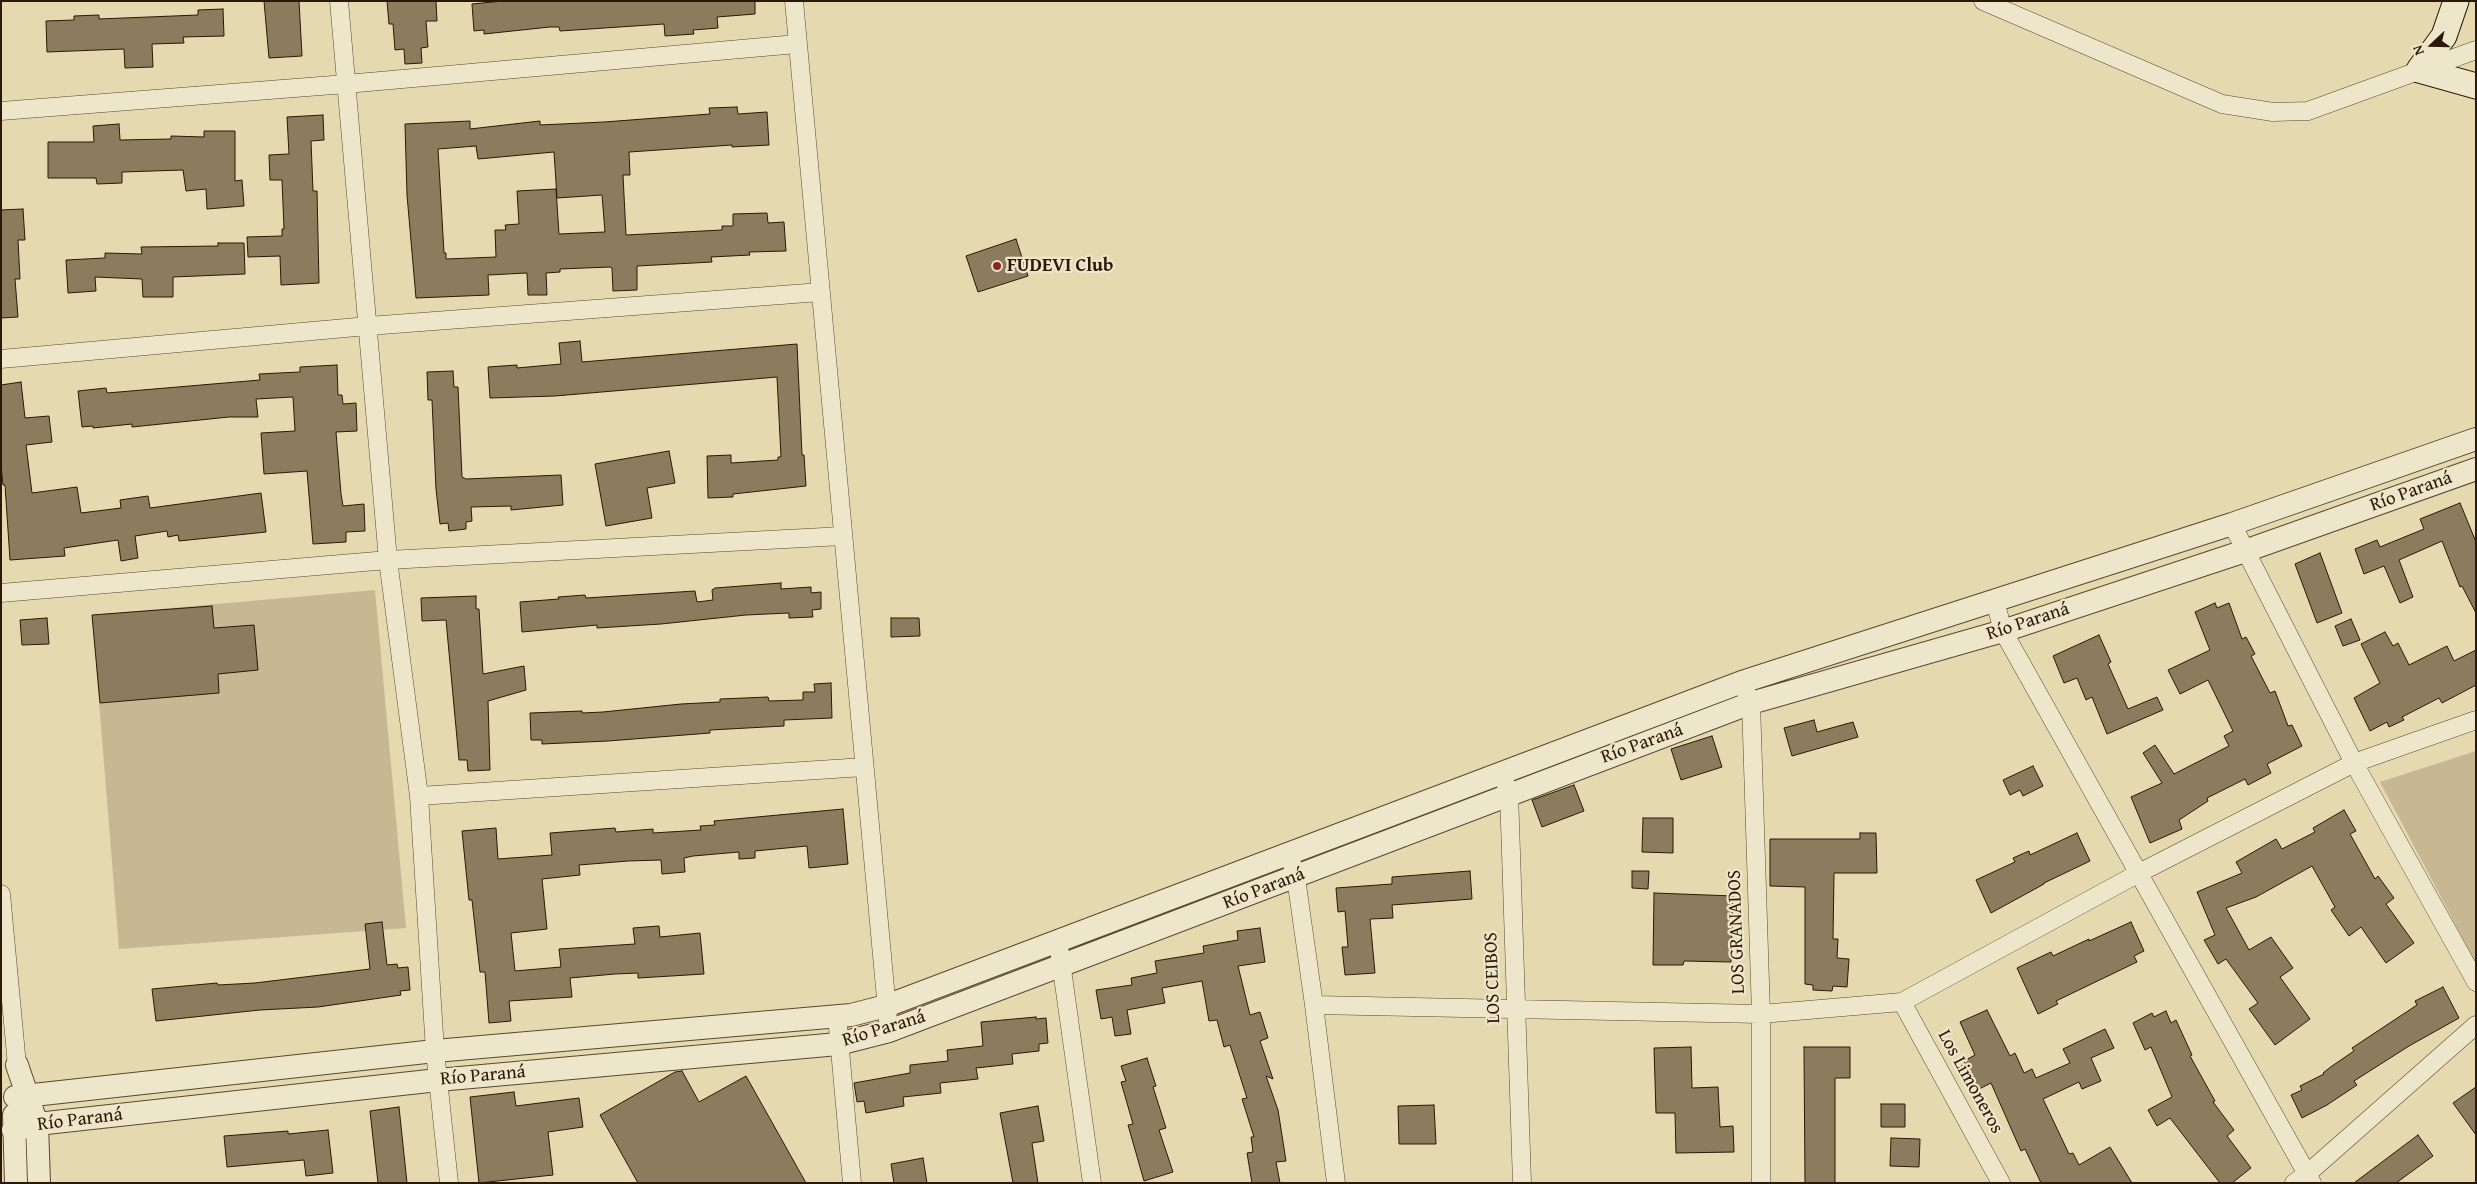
<!DOCTYPE html>
<html>
<head>
<meta charset="utf-8">
<style>
	body { margin:0 }
	#map { position:relative; width:2477px; height:1184px; overflow:hidden; background:#e5d9af; font-family:"Gentium Book Plus",serif }
	canvas { display:block }
	.frame { position:absolute; inset:0; border:2px solid #2c1806; pointer-events:none }
	.north { position:absolute; left:2407px; top:20px; width:50px; height:50px; -webkit-text-stroke:4px #eee6cb; paint-order:stroke; rotate:249deg; font-size:14px; font-weight:700; line-height:20px; text-align:center; color:#2c1806 }
	.north::after { content:''; display:block; margin:auto; width:18px; height:22px; background:#2c1806; clip-path:polygon(50% 0,100% 100%,50% 72%,0 100%) }
</style>
</head>
<body>
<div id="map">
<canvas width="2477" height="1184"></canvas>
<div class="frame"></div>
<div class="north">N</div>
</div>
<script>
const g = document.querySelector('canvas').getContext('2d');
g.lineJoin = 'round';
function fillPath(path, color) {
  g.fillStyle = color;
  g.fill(path, 'evenodd');
}
function toPath(rows) {
  const path = new Path2D();
  for (const r of rows) {
    path.moveTo(r[0], r[1]);
    for (let i = 2; i < r.length; i += 2) path.lineTo(r[i], r[i + 1]);
  }
  return path;
}
function trace(path, color, width, dash) {
  g.strokeStyle = color;
  g.lineWidth = width;
  g.lineCap = dash ? 'butt' : 'round';
  g.setLineDash(dash || []);
  g.stroke(path);
}
function label(font, color, halo, rows, align = 'center') {
  g.font = font + ' "Gentium Book Plus",serif';
  g.lineWidth = 4.5;
  g.setLineDash([]);
  g.textBaseline = 'middle';
  g.strokeStyle = halo;
  g.fillStyle = color;
  for (const [text, x, y, turn = 0] of rows) {
    g.save();
    g.translate(x, y);
    g.rotate((+turn || 0) * Math.PI / 180);
    g.textAlign = isNaN(turn) ? turn : align;
    if (halo) g.strokeText(text, 0, 0);
    g.fillText(text, 0, 0);
    g.restore();
  }
}
fillPath(toPath([
	[375,590,406,928,119,949,92,615],
	[2476,751,2476,963,2380,782]
]), '#c6b892');
const building = toPath([
	[264,1,299,1,302,56,269,58,264,1],
	[387,1,436,1,437,21,426,21,428,47,421,48,422,63,405,64,404,49,395,50,393,24,389,24,387,1],
	[503,1,755,1,755,14,717,17,718,28,693,30,694,34,665,36,664,24,560,31,559,27,550,27,484,34,484,30,474,31,472,4,503,1],
	[223,9,224,36,183,37,184,43,152,44,153,67,125,68,124,49,47,52,46,21,74,20,74,16,99,15,99,19,198,15,198,10,223,9],
	[737,107,738,114,767,112,769,145,732,147,732,145,629,152,630,175,623,175,626,235,722,230,722,226,733,226,733,214,767,213,768,223,784,222,786,251,749,252,750,255,711,257,712,262,637,266,637,290,613,291,612,268,610,267,560,269,560,272,546,273,547,295,528,295,527,273,488,275,489,295,416,298,407,195,405,124,470,121,470,129,540,121,540,125,604,122,710,114,709,108,737,107],
	[476,146,478,159,554,152,557,198,602,195,605,232,559,234,556,189,517,191,519,224,505,225,506,230,495,230,496,257,446,259,446,253,444,253,438,149,476,146],
	[323,115,324,140,311,141,313,191,317,191,319,283,281,285,280,256,248,257,247,237,282,236,282,229,284,229,282,180,270,180,269,155,289,154,287,117,323,115],
	[119,124,120,140,171,139,171,136,204,137,204,131,235,131,235,181,242,180,244,206,207,209,206,189,186,191,183,170,122,172,122,183,97,184,96,178,48,178,48,142,94,142,93,126,119,124],
	[23,209,25,240,18,240,20,279,15,279,18,317,1,318,1,210,23,209],
	[1016,239,1028,276,978,292,966,256,1016,239],
	[218,243,244,243,245,274,173,277,173,297,143,297,142,279,95,277,96,291,68,293,66,260,105,258,105,253,142,254,141,247,218,246,218,243],
	[580,341,582,362,797,344,802,455,804,455,806,486,733,494,733,497,708,498,707,456,731,455,731,463,778,460,778,457,781,457,777,377,555,396,490,398,488,367,517,365,517,368,561,364,559,343,580,341],
	[337,365,338,395,342,395,343,404,356,403,357,431,336,432,341,494,343,506,364,504,365,531,346,532,346,542,313,544,307,471,264,474,261,433,295,431,293,397,256,399,258,417,229,417,132,427,132,424,93,428,93,426,82,427,78,391,106,388,107,393,260,380,259,374,300,372,300,367,337,365],
	[453,371,454,387,458,387,462,477,466,479,561,475,563,505,511,510,511,506,471,507,472,521,466,522,466,529,449,531,448,523,440,524,436,489,432,400,428,400,427,372,453,371],
	[21,382,25,418,49,416,52,442,26,445,32,493,77,487,81,513,121,508,120,500,148,496,150,508,261,493,266,532,179,541,178,535,168,537,167,531,135,536,138,558,121,561,118,540,64,548,65,556,10,560,5,485,3,485,1,466,1,385,21,382],
	[669,451,675,483,647,488,652,518,606,526,595,464,669,451],
	[2460,503,2476,542,2476,613,2462,586,2460,587,2442,541,2399,560,2413,597,2400,603,2384,566,2364,574,2355,549,2377,540,2380,547,2424,529,2420,519,2460,503],
	[2320,553,2342,613,2317,623,2295,564,2320,553],
	[781,583,781,589,811,587,811,593,821,592,821,609,812,610,813,617,789,618,789,613,746,615,661,624,597,628,597,625,522,632,520,602,559,599,558,597,585,595,586,598,695,591,697,602,713,600,712,590,715,588,781,583],
	[476,596,476,609,479,609,483,674,524,666,526,690,488,701,490,770,468,771,467,760,459,760,446,620,422,621,421,598,476,596],
	[2215,603,2217,608,2229,603,2242,639,2246,637,2255,654,2251,656,2270,693,2275,691,2288,726,2292,725,2302,746,2267,764,2271,773,2248,785,2245,779,2207,798,2208,801,2179,820,2182,829,2150,843,2131,797,2162,783,2143,753,2155,745,2174,774,2229,746,2224,736,2233,731,2208,680,2180,694,2168,670,2210,650,2195,612,2215,603],
	[212,606,214,628,254,625,258,670,218,674,219,693,100,703,92,615,212,606],
	[47,618,49,644,22,645,20,620,47,618],
	[891,618,919,618,920,636,891,637,891,618],
	[2351,619,2360,640,2343,646,2335,626,2351,619],
	[2385,632,2393,646,2398,643,2409,665,2447,646,2454,661,2476,650,2476,685,2442,703,2439,698,2402,717,2404,720,2389,727,2387,722,2370,731,2354,698,2380,683,2361,644,2385,632],
	[2099,635,2111,662,2108,664,2128,709,2157,697,2163,710,2107,734,2092,697,2086,700,2077,678,2064,683,2053,656,2099,635],
	[831,683,832,718,784,720,784,726,710,730,710,733,608,741,542,744,542,740,531,740,530,713,582,711,582,713,603,712,681,704,720,702,720,699,768,697,769,701,803,700,803,692,815,692,814,684,831,683],
	[1814,720,1817,732,1853,722,1858,737,1792,756,1784,728,1814,720],
	[1712,736,1722,767,1681,780,1671,749,1712,736],
	[2033,766,2043,786,2023,796,2020,790,2010,795,2003,780,2033,766],
	[1574,785,1584,811,1542,827,1532,800,1574,785],
	[843,809,848,864,809,868,807,846,755,851,755,858,739,859,739,852,693,856,684,858,685,872,662,874,661,860,628,861,579,865,580,875,542,879,547,929,511,933,515,971,561,967,559,949,635,944,633,928,659,926,660,937,700,933,704,974,638,978,638,973,615,974,570,978,572,997,509,1001,511,1021,489,1023,485,972,480,972,472,900,469,900,462,831,496,828,498,859,552,855,550,833,615,828,616,832,653,829,653,833,701,830,700,826,715,825,714,821,843,809],
	[2344,810,2356,831,2350,834,2375,879,2378,876,2394,898,2386,904,2414,943,2386,963,2361,927,2349,936,2331,910,2335,907,2312,866,2256,897,2226,908,2249,950,2271,937,2293,968,2280,977,2310,1019,2275,1045,2249,1009,2258,1003,2226,959,2218,964,2204,940,2215,935,2197,892,2242,873,2236,862,2276,839,2282,849,2315,832,2313,828,2344,810],
	[1643,818,1673,818,1673,853,1642,852,1643,818],
	[1860,833,1876,833,1877,873,1834,873,1833,939,1838,939,1837,958,1849,959,1847,987,1833,986,1832,991,1813,990,1813,985,1805,984,1805,887,1770,886,1770,839,1860,839,1860,833],
	[2077,833,2090,861,2044,883,2044,884,1991,913,1976,880,2015,862,2013,858,2029,851,2030,855,2077,833],
	[1470,871,1472,899,1392,905,1393,918,1370,919,1375,973,1345,975,1342,947,1348,947,1345,911,1338,912,1336,888,1392,884,1392,877,1470,871],
	[1632,871,1649,871,1648,889,1632,888,1632,871],
	[1654,893,1733,896,1731,962,1684,961,1683,965,1653,965,1654,893],
	[382,922,387,965,397,964,398,968,408,967,410,990,400,991,401,995,318,1007,260,1010,156,1021,152,989,217,983,218,985,255,983,370,969,365,924,382,922],
	[2131,922,2144,951,2134,956,2137,962,2056,1001,2058,1004,2038,1014,2017,968,2051,952,2053,956,2089,939,2089,941,2131,922],
	[1260,928,1265,962,1238,966,1250,1015,1260,1012,1268,1038,1260,1041,1273,1079,1266,1076,1278,1110,1286,1161,1276,1162,1280,1183,1252,1183,1247,1153,1253,1152,1251,1137,1254,1137,1242,1099,1247,1098,1230,1045,1224,1047,1217,1020,1209,1021,1202,981,1162,988,1165,1003,1127,1010,1131,1034,1115,1036,1112,1017,1101,1019,1096,990,1132,985,1131,978,1157,973,1155,961,1204,953,1203,946,1238,940,1237,931,1260,928],
	[2443,987,2459,1018,2409,1046,2354,1081,2357,1085,2327,1105,2302,1118,2291,1095,2302,1090,2300,1086,2324,1074,2323,1073,2332,1066,2354,1051,2352,1048,2417,1005,2415,1001,2443,987],
	[1987,1010,2010,1056,2015,1053,2024,1073,2032,1069,2036,1078,2070,1063,2063,1049,2105,1029,2114,1048,2091,1058,2101,1081,2082,1089,2079,1082,2043,1099,2069,1154,2073,1153,2079,1165,2110,1147,2132,1183,2041,1183,2025,1149,2021,1151,1991,1083,1971,1093,1959,1067,1965,1064,1964,1061,1975,1055,1960,1022,1987,1010],
	[2166,1011,2171,1023,2176,1020,2192,1055,2190,1056,2215,1101,2213,1102,2234,1130,2227,1136,2251,1168,2232,1183,2220,1183,2170,1118,2157,1126,2148,1110,2172,1097,2151,1047,2145,1050,2133,1023,2152,1013,2154,1017,2166,1011],
	[1036,1017,1036,1019,1046,1018,1048,1043,1039,1044,1039,1051,1012,1054,1013,1064,976,1068,978,1079,940,1083,941,1093,903,1097,904,1106,866,1113,864,1101,857,1102,854,1083,910,1073,910,1065,948,1061,947,1050,983,1046,981,1022,1036,1017],
	[1691,1047,1692,1088,1718,1087,1720,1127,1733,1126,1734,1152,1676,1153,1675,1113,1656,1113,1654,1048,1691,1047],
	[1804,1047,1850,1047,1850,1078,1835,1078,1835,1183,1805,1183,1804,1047],
	[1147,1058,1156,1086,1153,1087,1166,1128,1159,1130,1173,1172,1144,1181,1128,1125,1133,1124,1121,1082,1126,1081,1121,1066,1147,1058],
	[682,1071,699,1102,746,1076,806,1183,638,1183,600,1115,675,1072,682,1071],
	[2476,1087,2476,1135,2453,1103,2476,1087],
	[514,1092,516,1106,579,1098,583,1127,548,1132,553,1175,479,1183,470,1097,514,1092],
	[1881,1104,1905,1104,1905,1127,1881,1127,1881,1104],
	[1434,1105,1436,1144,1399,1144,1398,1106,1434,1105],
	[1038,1106,1044,1141,1032,1143,1038,1183,1013,1183,1000,1113,1038,1106],
	[399,1107,407,1183,378,1183,370,1111,399,1107],
	[328,1130,333,1173,306,1176,304,1160,227,1167,224,1136,288,1131,288,1134,328,1130],
	[2418,1135,2433,1156,2396,1183,2354,1183,2418,1135],
	[1891,1138,1920,1139,1919,1167,1890,1166,1891,1138],
	[923,1158,927,1183,894,1183,891,1164,923,1158]
]);
fillPath(building, '#8c7c5e');
trace(building, '#2c1806', 1);
const minor = toPath([
	[339,1,388,560,419,796,435,1051,449,1183],
	[794,1,889,1031],
	[1983,1,2222,104,2273,112,2308,111,2476,50],
	[1,111,346,84,797,44],
	[1,359,368,326,821,292],
	[2232,524,2354,763,2476,982],
	[1,593,388,560,843,536],
	[1995,601,2003,631,2312,1183],
	[1746,692,1751,703,1761,1014,1761,1183],
	[1506,785,1509,793,1522,1183],
	[419,796,864,767],
	[1292,864,1296,878,1314,1005,1336,1183],
	[1,894,17,1065],
	[1058,941,1092,1183],
	[1902,1002,2001,1183],
	[1314,1005,1761,1014,1902,1002,2139,873,2354,763,2476,720],
	[837,1016,852,1183],
	[2294,1183,2307,1174,2476,1025]
]);
const tertiary = toPath([
	[17,1065,37,1124,39,1183],
	[15,1097,435,1051,851,1015,886,1006,1742,682,2232,524,2476,439],
	[14,1115,16,1183],
	[13,1130,37,1124,438,1080,838,1044,889,1031,1751,703,2003,631,2245,551,2476,469]
]);
const secondary = toPath([
	[2456,1,2444,36,2419,70,2476,86]
]);
trace(minor, '#5a4830', 19);
trace(tertiary, '#5a4830', 24);
trace(secondary, '#2c1806', 27);
trace(minor, '#eee6cb', 18);
trace(tertiary, '#eee6cb', 22);
trace(secondary, '#eee6cb', 25);
for (const [x, y, r, color] of [
	[997,266,5,"#8f2418"]
]) {
  const dot = new Path2D();
  dot.arc(x, y, r, 0, 2 * Math.PI);
  g.fillStyle = color;
  g.fill(dot);
  trace(dot, '#eee6cb', 2);
}
label('bold 19px', '#2c1806', '#eee6cb', [
	["FUDEVI Club",1007,266]
], 'left');
label('19px', '#2c1806', '#eee6cb', [
	["Río Paraná",2411,492,-20],
	["Río Paraná",2028,622,-18],
	["Río Paraná",1642,744,-20],
	["Río Paraná",1264,889,-21],
	["LOS GRANADOS",1737,932,-92],
	["LOS CEIBOS",1493,978,-92],
	["Río Paraná",884,1029,-17],
	["Río Paraná",483,1076,-5],
	["Los Limoneros",1970,1082,61],
	["Río Paraná",80,1120,-7]
]);
</script>
</body>
</html>
